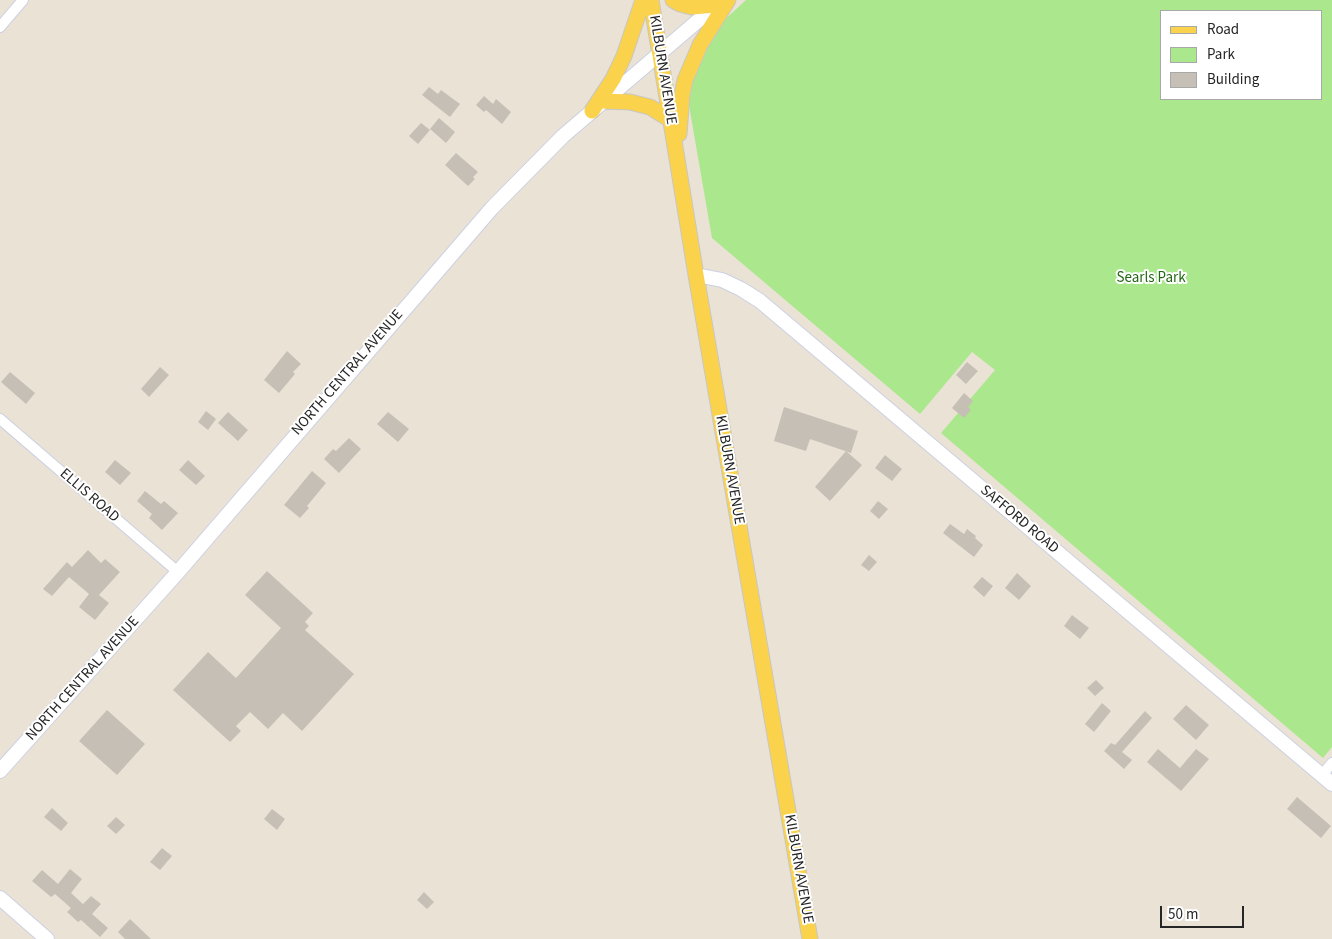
<!DOCTYPE html>
<html>
<head>
<meta charset="utf-8">
<style>
	body { margin:0 }
	#map { position:relative; width:1332px; height:939px; overflow:hidden; background:#ebe2d6; font-family:"Source Sans 3",sans-serif }
	canvas { display:block }
	.legend { position:absolute; left:1160px; top:10px; width:162px; height:90px; box-sizing:border-box; background:#fff; border:1px solid #a8a8a8; margin:0; padding:6px 9px; list-style:none; font-size:15px; color:#262626 }
	.legend li { display:flex; align-items:center; gap:10px; height:25px }
	.legend b { width:25px; border:1px solid #a8a8a8 }
	.scale { position:absolute; left:1160px; top:906px; width:84px; height:22px; box-sizing:border-box; border:2px solid #262626; border-top:0; padding-left:6px; font-size:15px; line-height:18px; white-space:nowrap; color:#262626; -webkit-text-stroke:4px #fff; paint-order:stroke }
</style>
</head>
<body>
<div id="map">
<canvas width="1332" height="939"></canvas>
<ul class="legend">
<li><b style="height:6px;background:#fbd24b"></b>Road</li>
<li><b style="height:14px;background:#abe78d"></b>Park</li>
<li><b style="height:14px;background:#c6bfb6"></b>Building</li>
</ul>
<div class="scale">50 m</div>
</div>
<script>
const g = document.querySelector('canvas').getContext('2d');
g.lineJoin = 'round';
function fillPath(path, color) {
  g.fillStyle = color;
  g.fill(path, 'evenodd');
}
function toPath(rows) {
  const path = new Path2D();
  for (const r of rows) {
    path.moveTo(r[0], r[1]);
    for (let i = 2; i < r.length; i += 2) path.lineTo(r[i], r[i + 1]);
  }
  return path;
}
function trace(path, color, width, dash) {
  g.strokeStyle = color;
  g.lineWidth = width;
  g.lineCap = dash ? 'butt' : 'round';
  g.setLineDash(dash || []);
  g.stroke(path);
}
function label(font, color, halo, rows, align = 'center') {
  g.font = font + ' "Source Sans 3",sans-serif';
  g.lineWidth = 4;
  g.setLineDash([]);
  g.textBaseline = 'middle';
  g.strokeStyle = halo;
  g.fillStyle = color;
  for (const [text, x, y, turn = 0] of rows) {
    g.save();
    g.translate(x, y);
    g.rotate((+turn || 0) * Math.PI / 180);
    g.textAlign = isNaN(turn) ? turn : align;
    if (halo) g.strokeText(text, 0, 0);
    g.fillText(text, 0, 0);
    g.restore();
  }
}
fillPath(toPath([
	[746,0,1332,0,1332,747,1323,758,941,433,995,370,972,352,920,414,712,238,687,94,694,59,719,25],
	[1161,11,1321,11,1321,99,1161,99]
]), '#abe78d');
fillPath(toPath([
	[429,87,438,94,441,90,460,104,450,117,422,95],
	[484,96,493,104,496,99,511,112,502,124,486,110,484,112,476,105],
	[439,118,455,132,446,143,430,129],
	[421,123,430,130,418,144,409,136],
	[456,153,478,172,473,177,475,179,468,186,445,165],
	[287,351,301,364,293,372,295,374,279,393,264,380],
	[967,362,978,371,966,384,956,375],
	[160,367,169,375,149,397,141,389],
	[10,372,35,393,26,404,1,382],
	[964,393,973,401,968,407,971,410,964,418,952,408],
	[784,407,858,431,851,453,810,439,806,451,774,441],
	[206,411,216,419,208,430,198,422],
	[228,412,248,430,238,441,218,423],
	[388,412,409,429,398,442,377,424],
	[349,438,361,449,339,473,324,459,333,449,336,451],
	[846,451,862,465,830,501,815,487],
	[885,455,902,469,892,481,875,468],
	[115,460,131,473,120,485,105,472],
	[188,460,205,476,196,485,179,470],
	[312,471,326,483,307,506,309,508,300,518,284,505],
	[145,491,161,504,164,501,178,513,162,530,149,518,152,514,137,501],
	[878,501,888,509,879,519,870,511],
	[950,524,964,534,967,529,976,536,975,538,983,545,974,557,943,533],
	[88,550,101,563,105,559,120,572,99,595,109,603,95,620,79,607,89,594,69,577,52,596,43,589,67,562,72,567],
	[869,555,877,562,869,571,861,565],
	[267,571,313,613,305,622,309,626,305,630,354,674,302,731,283,713,268,729,250,712,236,726,241,731,230,742,173,690,208,652,236,678,281,628,245,595],
	[1017,573,1031,586,1019,600,1005,588],
	[982,577,993,586,984,597,973,587],
	[1072,615,1089,628,1080,639,1064,626],
	[1096,680,1104,688,1095,696,1087,688],
	[1102,703,1111,711,1094,732,1085,724],
	[1186,705,1209,725,1196,740,1173,719],
	[107,710,145,744,117,775,79,741],
	[1145,711,1152,718,1122,752,1132,760,1124,769,1104,751,1111,743,1115,745],
	[1158,749,1180,768,1196,749,1209,759,1181,791,1147,762],
	[1297,797,1331,826,1321,838,1287,809],
	[52,808,68,823,61,831,44,817],
	[272,809,285,819,277,830,264,819],
	[116,817,125,825,116,834,107,826],
	[162,848,172,856,160,870,150,862],
	[70,869,82,879,71,893,83,904,91,896,101,904,92,914,108,928,100,937,81,920,78,922,67,912,71,908,55,894,51,897,32,881,42,870,58,884],
	[424,892,434,902,427,909,417,900],
	[130,919,151,939,125,939,118,932]
]), '#c6bfb6');
const street = toPath([
	[0,27,23,0],
	[0,419,178,572],
	[1322,775,1332,763]
]);
const secondary = toPath([
	[696,275,722,280,741,289,760,301,1332,784],
	[0,771,178,572,492,208,563,136,720,2],
	[0,898,47,939]
]);
const primary = toPath([
	[651,0,696,275,810,939],
	[673,0,680,4,692,7,716,5],
	[603,101,630,102,650,107,671,120],
	[592,111,613,79,624,56,643,0],
	[679,134,682,95,685,80,700,45,728,0]
]);
trace(street, '#cbd0e2', 12);
trace(secondary, '#cbd0e2', 16);
trace(primary, '#c7c7c7', 17);
trace(street, '#fff', 10);
trace(secondary, '#fff', 14);
trace(primary, '#fbd24b', 15);
label('15px', '#262626', '#fff', [
	["KILBURN AVENUE",662,70,81],
	["NORTH CENTRAL AVENUE",348,373,-49],
	["KILBURN AVENUE",729,470,80],
	["ELLIS ROAD",89,496,41],
	["SAFFORD ROAD",1019,520,40],
	["NORTH CENTRAL AVENUE",83,679,-48],
	["KILBURN AVENUE",798,869,80]
]);
label('15px', '#246713', '#fff', [
	["Searls Park",1151,279]
]);
</script>
</body>
</html>
